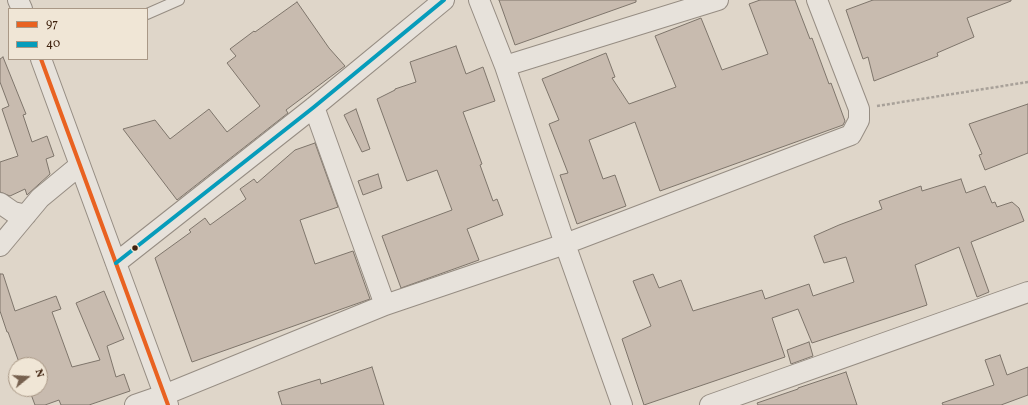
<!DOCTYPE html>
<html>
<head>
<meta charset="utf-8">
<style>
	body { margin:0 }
	#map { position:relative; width:1028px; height:405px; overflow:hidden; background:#dfd6c9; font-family:Vollkorn,serif }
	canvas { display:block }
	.legend { position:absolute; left:8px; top:8px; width:140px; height:52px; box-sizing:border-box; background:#f0e6d6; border:1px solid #a99886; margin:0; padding:5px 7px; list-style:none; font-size:12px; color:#3f220e }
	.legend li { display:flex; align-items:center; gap:8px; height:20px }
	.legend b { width:20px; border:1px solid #a99886 }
	.north { position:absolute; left:8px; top:357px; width:40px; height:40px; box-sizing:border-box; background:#f0e6d6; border:1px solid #a99886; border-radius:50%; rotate:72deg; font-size:11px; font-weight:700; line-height:16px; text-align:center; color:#3f220e }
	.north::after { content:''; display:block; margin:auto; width:14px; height:18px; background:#77614f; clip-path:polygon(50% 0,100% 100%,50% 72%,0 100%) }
</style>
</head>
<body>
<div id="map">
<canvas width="1028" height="405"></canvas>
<ul class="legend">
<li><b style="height:5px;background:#e96221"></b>97</li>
<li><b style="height:5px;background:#069cbb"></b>40</li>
</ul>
<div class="north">N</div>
</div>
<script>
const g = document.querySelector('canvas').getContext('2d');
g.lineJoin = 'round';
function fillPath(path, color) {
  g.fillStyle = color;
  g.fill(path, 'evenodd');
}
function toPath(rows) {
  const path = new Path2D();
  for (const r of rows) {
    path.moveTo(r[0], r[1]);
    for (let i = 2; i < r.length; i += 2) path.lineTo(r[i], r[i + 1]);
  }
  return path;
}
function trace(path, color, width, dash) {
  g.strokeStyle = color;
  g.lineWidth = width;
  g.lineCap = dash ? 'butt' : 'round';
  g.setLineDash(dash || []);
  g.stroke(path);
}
const building = toPath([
	[499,0,636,0,636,2,515,45,499,0],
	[760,0,795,0,810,39,812,38,829,84,831,83,845,121,843,125,660,191,635,122,589,140,603,179,615,175,626,206,577,224,560,175,568,173,549,124,559,120,542,79,606,53,615,77,612,78,629,104,676,87,655,36,701,18,722,70,768,54,749,4,760,0],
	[873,0,1011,0,1011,1,967,18,974,37,937,53,938,56,874,81,868,57,863,59,846,10,873,0],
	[297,2,329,48,345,66,286,110,288,113,177,200,123,129,155,120,170,139,209,109,227,132,260,106,227,63,236,56,230,49,254,31,255,32,297,2],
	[456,46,466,74,483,67,495,101,463,112,482,164,480,165,493,201,497,199,503,215,467,229,479,260,401,288,382,236,452,210,437,170,407,181,377,99,395,90,395,89,416,82,410,62,456,46],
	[3,57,26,114,23,115,32,142,47,136,54,156,46,159,50,174,27,195,25,189,10,196,0,192,0,162,18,156,2,109,9,106,0,82,0,59,3,57],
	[1028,104,1028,153,985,170,979,155,982,154,969,124,1028,104],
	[356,109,370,149,362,152,344,115,356,109],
	[315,143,338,207,300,220,315,264,353,251,370,299,192,362,155,258,191,232,189,230,205,218,210,225,246,199,240,189,254,179,257,183,295,150,315,143],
	[378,174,382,188,363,195,358,181,378,174],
	[961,179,966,193,985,186,992,203,995,202,997,207,1012,202,1019,208,1024,221,971,242,989,292,977,297,959,247,915,265,927,305,812,343,798,309,772,318,785,357,644,405,622,339,651,326,633,281,653,274,659,288,681,280,693,311,762,290,765,299,809,284,813,296,854,282,846,257,824,263,814,236,839,225,882,209,879,201,921,186,922,191,961,179],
	[0,274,3,274,15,311,56,296,61,309,52,312,72,367,100,360,76,303,104,291,124,339,107,346,116,377,124,374,130,391,89,405,61,405,59,400,45,405,35,405,29,389,40,389,40,365,20,365,8,332,7,332,0,311,0,274],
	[809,342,813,356,791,364,787,350,809,342],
	[1000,355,1007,375,1028,367,1028,395,1001,405,943,405,942,403,994,385,985,360,1000,355],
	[372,367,384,405,282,405,278,392,320,379,321,384,372,367],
	[846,372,857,405,758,405,757,403,798,389,798,388,846,372]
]);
fillPath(building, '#c8bbaf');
trace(building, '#7e756b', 1);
const service = toPath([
	[147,14,179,0]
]);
const minor = toPath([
	[18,0,22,9],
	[479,0,505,66,565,244,622,405],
	[41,59,168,405],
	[505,66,718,0],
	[314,107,385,305],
	[0,203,13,212,26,215],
	[0,246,40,198,80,165],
	[116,263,314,107,444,0],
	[135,405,164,395,385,305,565,244,851,135,859,120,859,109,817,0],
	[710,405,1028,292]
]);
trace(service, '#968d83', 12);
trace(minor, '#968d83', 22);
trace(toPath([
	[877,106,1028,82]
]), '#a8a199', 2.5, [3, 2]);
trace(service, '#e7e2db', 10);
trace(minor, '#e7e2db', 20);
trace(toPath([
	[41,59,168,405]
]), '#e96221', 4);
trace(toPath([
	[116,263,314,107,444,0]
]), '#069cbb', 4);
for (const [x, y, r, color] of [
	[135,248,3.5,"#3f220e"]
]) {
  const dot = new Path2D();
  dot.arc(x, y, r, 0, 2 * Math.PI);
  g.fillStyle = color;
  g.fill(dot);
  trace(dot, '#f0e6d6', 1.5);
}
</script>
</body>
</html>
